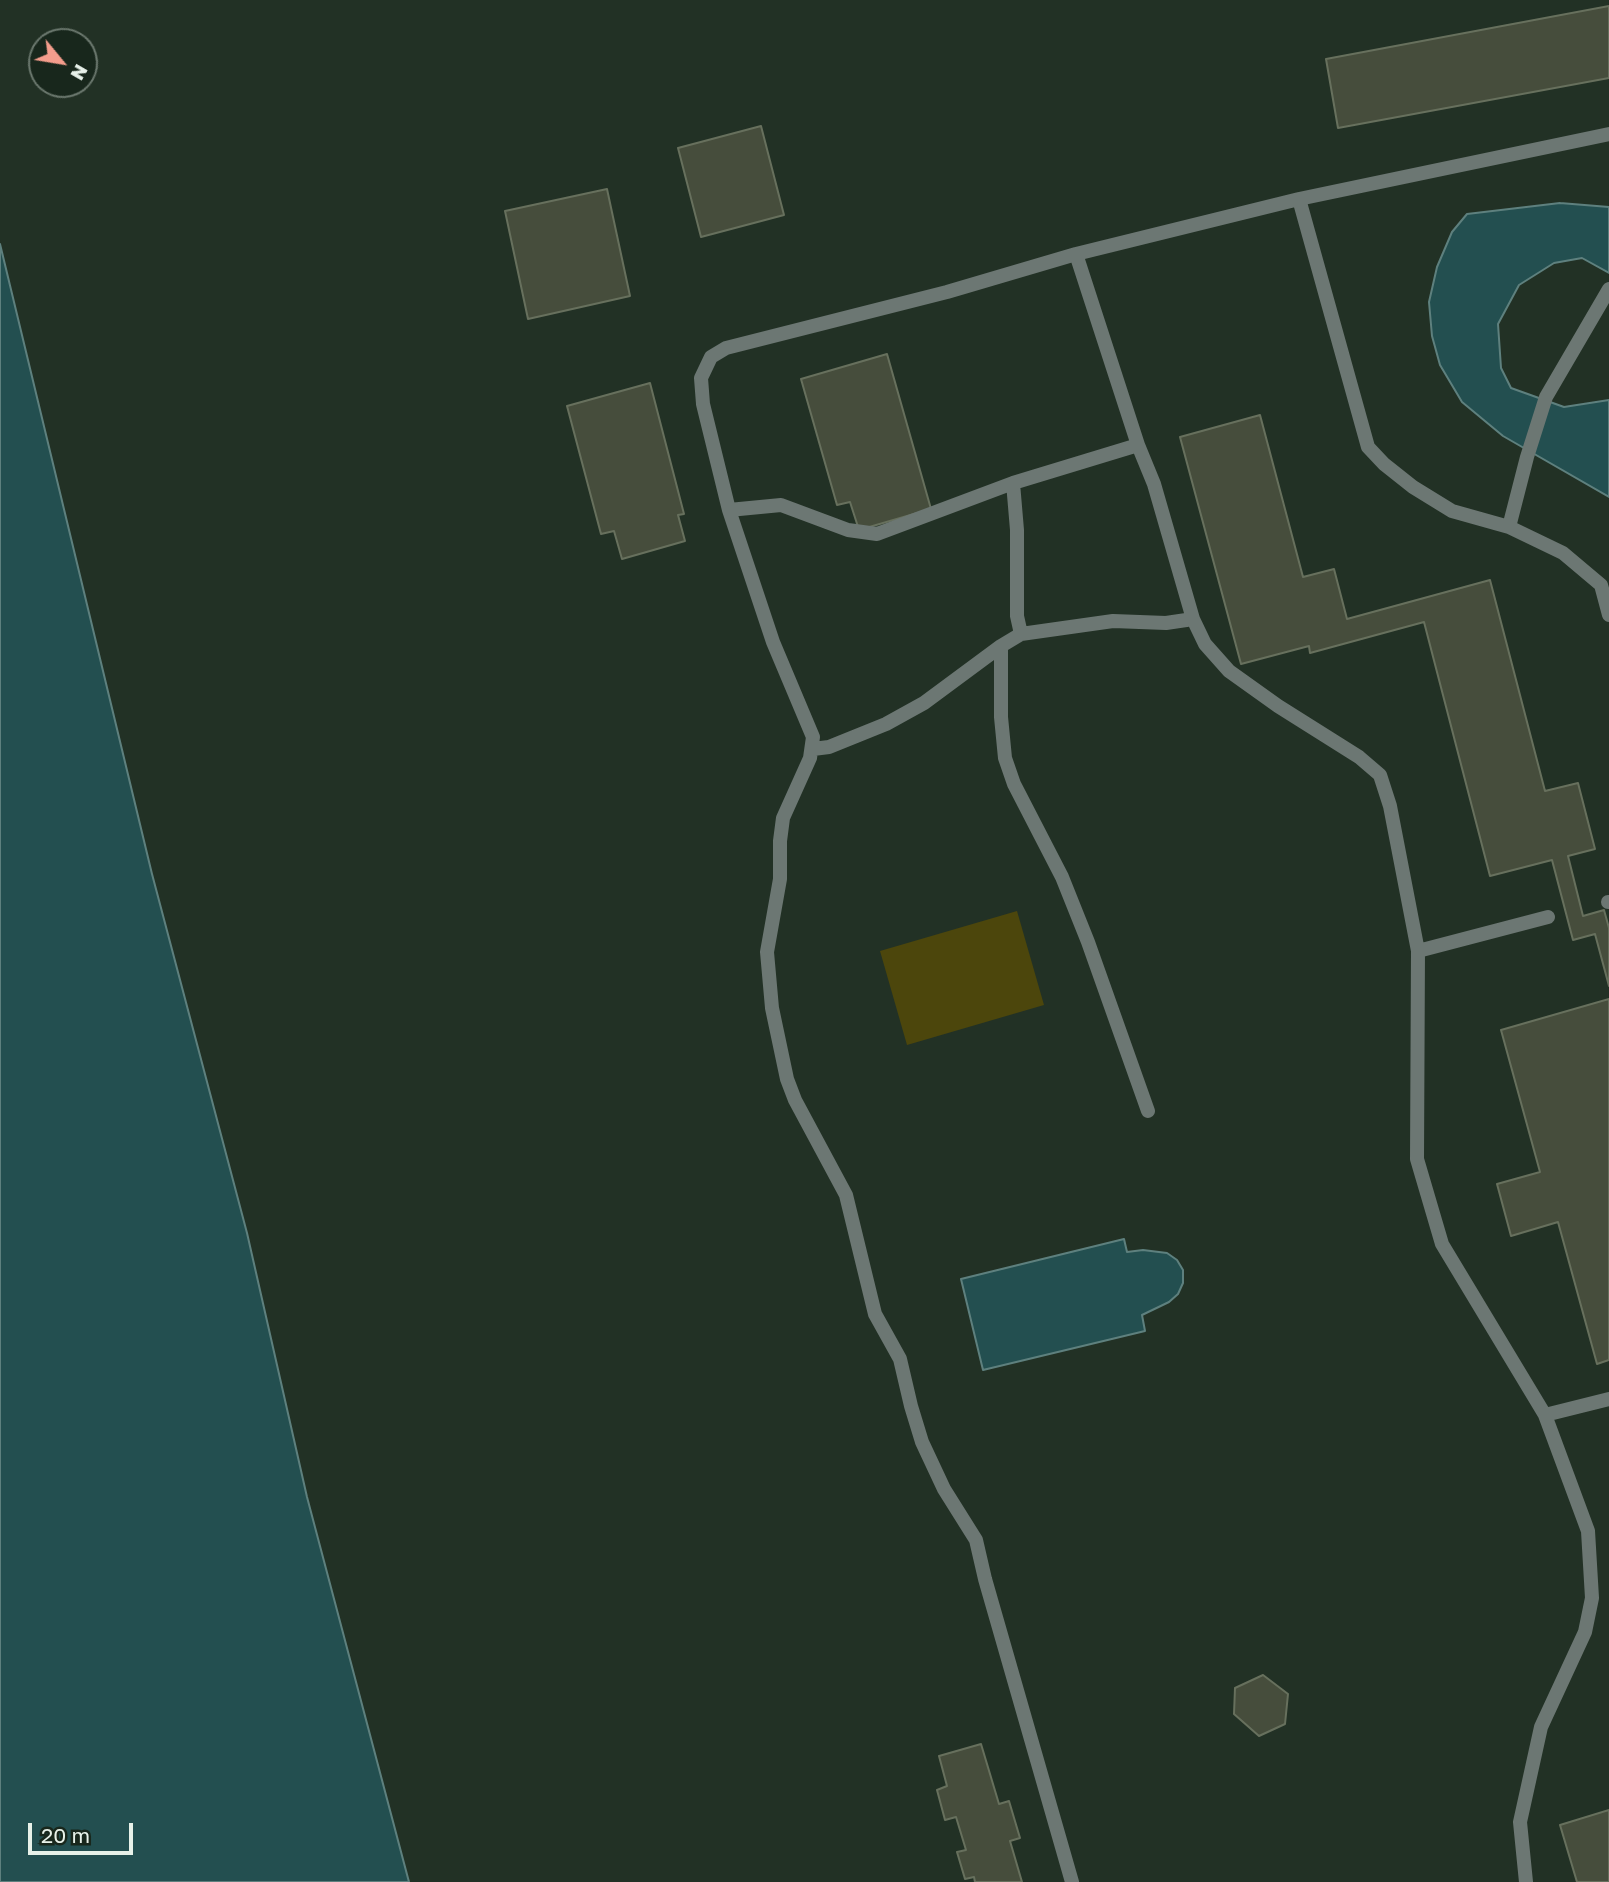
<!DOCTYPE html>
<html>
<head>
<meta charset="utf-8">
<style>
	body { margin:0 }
	#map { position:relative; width:1609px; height:1882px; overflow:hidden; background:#223125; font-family:"Golos Text",sans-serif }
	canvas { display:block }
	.north { position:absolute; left:28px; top:28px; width:70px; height:70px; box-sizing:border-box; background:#18271c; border:2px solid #6b786e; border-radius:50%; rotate:120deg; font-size:19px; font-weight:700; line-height:28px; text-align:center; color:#e7f1e9 }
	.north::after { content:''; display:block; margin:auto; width:24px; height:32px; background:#f49d8c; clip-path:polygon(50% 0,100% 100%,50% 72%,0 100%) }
	.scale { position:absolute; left:28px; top:1823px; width:105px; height:32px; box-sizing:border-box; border:4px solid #e7f1e9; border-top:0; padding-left:9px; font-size:21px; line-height:24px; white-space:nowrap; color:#e7f1e9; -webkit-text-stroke:5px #18271c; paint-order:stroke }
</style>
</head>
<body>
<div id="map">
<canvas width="1609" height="1882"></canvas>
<div class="north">N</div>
<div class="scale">20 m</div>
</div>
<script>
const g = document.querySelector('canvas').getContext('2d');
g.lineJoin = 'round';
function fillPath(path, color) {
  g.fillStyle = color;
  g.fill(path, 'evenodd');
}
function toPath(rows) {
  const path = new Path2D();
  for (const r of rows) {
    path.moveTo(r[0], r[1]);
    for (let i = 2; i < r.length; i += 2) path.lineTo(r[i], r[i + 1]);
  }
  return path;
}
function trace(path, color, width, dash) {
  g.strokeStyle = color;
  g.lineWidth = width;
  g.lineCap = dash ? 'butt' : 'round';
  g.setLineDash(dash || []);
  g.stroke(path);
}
fillPath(toPath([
	[1017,911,1044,1005,907,1045,880,951]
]), '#4c460c');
const water = toPath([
	[1560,203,1609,207,1609,273,1582,258,1554,263,1519,285,1498,324,1501,368,1511,388,1564,407,1609,400,1609,497,1503,436,1462,402,1440,365,1432,336,1429,302,1437,267,1452,232,1467,214,1560,203],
	[0,244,152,874,247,1233,307,1497,409,1882,0,1882,0,244],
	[1124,1239,1127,1252,1143,1250,1167,1253,1177,1260,1183,1270,1183,1283,1178,1294,1169,1302,1142,1315,1145,1331,983,1370,961,1279,1124,1239]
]);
fillPath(water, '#234f50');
trace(water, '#5e807e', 2);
const building = toPath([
	[1609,6,1609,78,1338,128,1326,59,1609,6],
	[761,126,784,215,701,237,678,148,761,126],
	[607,189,630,296,528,319,505,211,607,189],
	[887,354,931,509,859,530,850,502,837,505,801,379,887,354],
	[650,383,684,514,678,515,685,541,622,559,614,531,601,534,567,406,650,383],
	[1260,415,1303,577,1334,569,1347,619,1490,580,1545,791,1578,783,1595,849,1568,856,1583,916,1604,910,1609,928,1609,986,1595,934,1573,940,1552,860,1490,876,1424,622,1310,653,1309,646,1241,664,1180,437,1260,415],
	[1609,999,1609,1360,1597,1364,1558,1222,1511,1236,1497,1184,1540,1172,1501,1030,1609,999],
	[1263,1675,1288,1694,1285,1724,1259,1736,1234,1714,1235,1688,1263,1675],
	[981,1744,999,1804,1009,1801,1020,1838,1010,1841,1022,1882,975,1882,974,1877,965,1879,957,1852,966,1850,956,1817,945,1820,937,1790,947,1786,939,1756,981,1744],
	[1609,1810,1609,1882,1577,1882,1560,1825,1609,1810]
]);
fillPath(building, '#464d3c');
trace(building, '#67705d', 2);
trace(toPath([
	[1299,199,1368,447,1384,464,1413,487,1452,511,1509,527,1563,553,1601,585,1609,615],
	[1076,254,1138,445,1154,484,1193,619,1205,644,1229,671,1278,706,1359,757,1380,775,1390,806,1418,951,1417,1159,1442,1244,1545,1415,1588,1531,1592,1598,1585,1632,1541,1727,1520,1822,1526,1882],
	[1013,483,1017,530,1017,616,1021,634],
	[729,510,781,505,848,530,877,534,1013,483,1138,445],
	[1509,527,1527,457,1546,397,1609,289],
	[1001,646,1001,717,1005,758,1014,784,1062,877,1088,942,1148,1111],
	[813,749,829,747,886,724,924,703,1001,646,1021,634,1113,621,1166,623,1193,619],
	[1608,902,1609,902],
	[1418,951,1548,917],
	[1545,1415,1609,1399],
	[1072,1882,985,1579,976,1540,944,1489,922,1442,911,1406,900,1359,875,1314,846,1195,795,1100,787,1079,772,1008,767,952,780,879,780,841,783,818,810,758,813,737,773,642,729,510,703,404,701,378,711,357,726,348,947,292,1076,254,1299,199,1609,134]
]), '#6c7773', 14);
</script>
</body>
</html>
